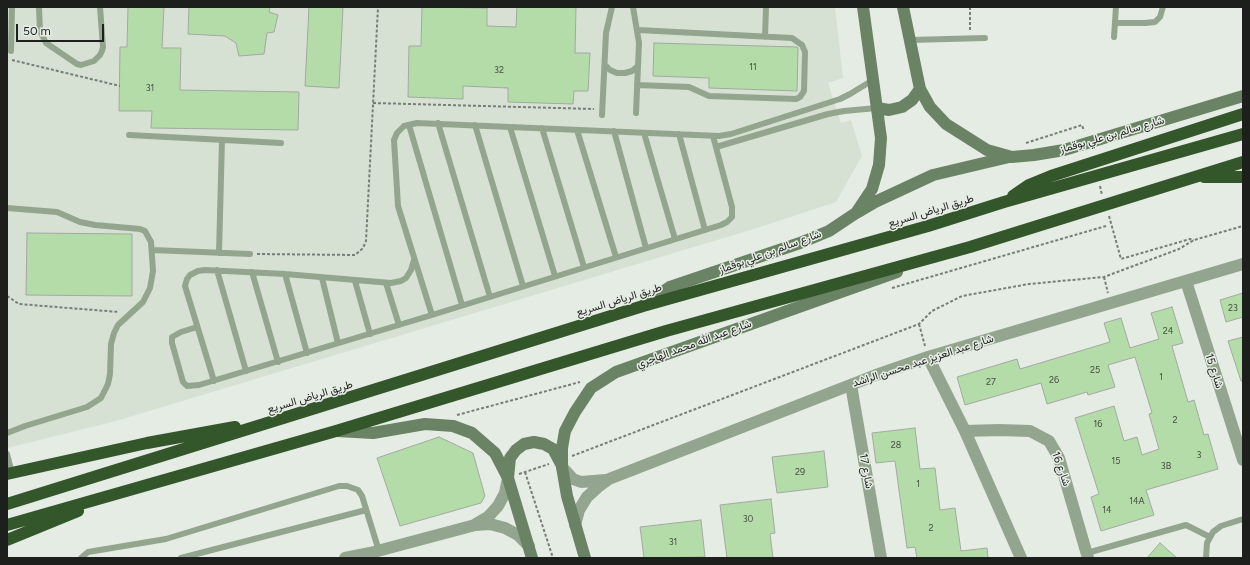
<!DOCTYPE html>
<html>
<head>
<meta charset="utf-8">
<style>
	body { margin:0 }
	#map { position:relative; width:1250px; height:565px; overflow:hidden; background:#e5ece4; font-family:Figtree,sans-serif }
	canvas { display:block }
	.frame { position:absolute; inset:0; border:8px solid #1d1f1c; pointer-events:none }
	.scale { position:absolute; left:16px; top:24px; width:88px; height:18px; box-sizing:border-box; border:2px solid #1d1f1c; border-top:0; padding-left:5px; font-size:12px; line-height:14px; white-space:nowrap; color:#1d1f1c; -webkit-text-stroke:3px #e5ece4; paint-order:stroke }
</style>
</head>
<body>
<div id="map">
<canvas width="1250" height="565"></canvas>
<div class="frame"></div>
<div class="scale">50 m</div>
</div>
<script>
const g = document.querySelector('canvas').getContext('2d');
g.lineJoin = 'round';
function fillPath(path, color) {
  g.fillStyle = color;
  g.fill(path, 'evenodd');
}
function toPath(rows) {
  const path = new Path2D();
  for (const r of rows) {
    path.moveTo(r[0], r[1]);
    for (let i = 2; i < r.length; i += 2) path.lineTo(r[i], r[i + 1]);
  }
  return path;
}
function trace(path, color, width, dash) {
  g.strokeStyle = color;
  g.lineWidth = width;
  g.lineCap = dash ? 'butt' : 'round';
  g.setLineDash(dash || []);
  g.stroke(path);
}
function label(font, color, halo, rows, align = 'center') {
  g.font = font + ' Figtree,Vazirmatn,sans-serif';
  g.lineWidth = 3;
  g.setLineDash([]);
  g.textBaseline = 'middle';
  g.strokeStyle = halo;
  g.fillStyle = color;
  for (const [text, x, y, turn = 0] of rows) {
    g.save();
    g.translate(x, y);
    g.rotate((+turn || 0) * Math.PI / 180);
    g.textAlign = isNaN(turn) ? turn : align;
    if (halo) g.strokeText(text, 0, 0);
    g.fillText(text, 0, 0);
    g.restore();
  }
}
fillPath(toPath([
	[7,7,835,7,843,78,828,83,841,123,851,120,862,156,836,202,757,228,116,421,7,448]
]), '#d6e1d3');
const building = toPath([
	[128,7,164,7,162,48,181,48,180,90,299,92,298,130,151,128,152,111,119,111,120,47,127,47,128,7],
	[189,7,270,7,269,12,278,15,274,32,267,33,264,54,239,56,236,43,225,36,188,34,189,7],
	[309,7,343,7,339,88,305,86,309,7],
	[422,7,487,8,487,26,516,27,517,7,576,7,575,53,590,53,588,91,574,91,573,104,508,102,508,88,463,86,463,99,408,97,409,46,421,46,422,7],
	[654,43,797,47,798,48,797,91,709,88,709,78,653,76,654,43],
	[27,233,132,234,132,296,26,295,27,233],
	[1243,293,1243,317,1226,322,1220,300,1243,293],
	[1172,307,1183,343,1172,346,1188,402,1194,400,1204,435,1208,434,1218,469,1146,490,1154,515,1101,531,1091,497,1099,494,1075,418,1114,406,1124,441,1137,437,1142,455,1159,449,1149,414,1152,413,1135,357,1108,365,1115,387,1088,395,1087,392,1047,404,1041,383,965,405,957,377,1017,359,1020,369,1110,342,1104,323,1121,318,1130,348,1159,339,1151,313,1172,307],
	[1243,337,1243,381,1241,381,1228,341,1243,337],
	[915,428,920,469,935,468,940,510,955,508,961,551,987,548,988,558,917,558,915,547,907,548,895,461,876,463,872,433,915,428],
	[439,437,473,453,485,496,481,503,400,526,377,458,439,437],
	[824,451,828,487,777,493,772,457,824,451],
	[771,499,775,533,770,534,773,558,727,558,720,505,771,499],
	[701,520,705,557,644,558,640,527,701,520],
	[1160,543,1177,558,1147,558,1160,543]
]);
fillPath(building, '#b4dca9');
trace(building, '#a3a9a1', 1);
trace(toPath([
	[970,7,970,31],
	[12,60,120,86],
	[373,103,594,109],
	[1026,143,1082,125,1084,131],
	[1100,186,1102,195],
	[1109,216,1121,259,1190,239,1194,240],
	[257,254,355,255,363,248,366,241,378,7],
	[1104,277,1108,293],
	[892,288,1106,226],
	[7,296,19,304,119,312],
	[919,324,925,346],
	[457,415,580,382],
	[572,456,919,324,932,311,962,296,1029,284,1104,277,1179,249,1194,240,1243,226],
	[525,472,553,558],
	[519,474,549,464]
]), '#797d78', 2, [3, 2]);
trace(toPath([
	[39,7,40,31,46,43,77,64,81,65,94,61,100,55,102,51,103,47,100,7],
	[633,7,639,43,636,113],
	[1115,23,1145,23,1155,22,1160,17,1163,7],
	[765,37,766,7],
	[1114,37,1116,7],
	[910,40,985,38],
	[11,51,12,7],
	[605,65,610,70,617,73,625,73,632,71,638,66],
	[637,85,689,87,709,96,796,99,800,97,804,91,805,52,802,45,792,38,638,30],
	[602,115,606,33,612,7],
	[438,123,490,297],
	[409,125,462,305],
	[475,125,523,286],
	[510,127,555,276],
	[542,128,584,267],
	[577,130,616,257],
	[614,131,646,248],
	[644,133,675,239],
	[679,134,705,230],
	[129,135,281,143],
	[716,147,828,114,844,111,877,108],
	[7,208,57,212,80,222,95,225,140,229,145,231,151,242,153,271,150,288,143,302,118,325,114,333,111,344,110,374,108,384,101,398,87,407,25,426,7,433],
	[152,250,250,254],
	[219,253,222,140],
	[217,270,246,371],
	[252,272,278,362],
	[285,274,307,353],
	[322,278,338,343],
	[355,281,370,334],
	[386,283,399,325],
	[432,315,398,206,394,140,397,133,404,126,417,123,719,136,731,134,840,99,850,94,873,80],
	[197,327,181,332,172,337,172,343,183,382,187,386,199,385,432,315,721,225,727,222,732,217,732,207,713,136],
	[214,381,185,286,187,279,190,275,198,271,205,270,285,274,391,283,401,281,406,278,411,270,414,260],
	[7,454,12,473],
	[1087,553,1186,525,1210,537],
	[81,558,88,552,166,539,339,486,347,486,358,490,362,496,379,551],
	[181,558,366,510],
	[1206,558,1207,543,1213,532,1221,526,1243,519]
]), '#94a58f', 6);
trace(toPath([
	[1186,281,1243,460],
	[928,357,965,431,1021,558],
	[851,385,881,558],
	[965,431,999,430,1030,431,1049,441,1059,458,1088,558],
	[562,467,573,479,581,482,606,480],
	[476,524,488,517,498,506,505,493,508,478],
	[575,525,579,510,587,497,598,487,609,479,876,375,928,357,1243,264],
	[345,558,370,553,475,525,490,524,505,528,518,535,529,546]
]), '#94a58f', 12);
trace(toPath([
	[903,7,920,89,930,107,946,124,976,143,987,150,1012,157,1034,155,1064,150,1243,96],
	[877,108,889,110,902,107,912,100,920,89],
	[858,212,875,202,933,175,1009,157],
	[645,304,670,287,800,243,829,231,856,213,872,189,879,165,881,138,863,7],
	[337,431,373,433,425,424,453,426,472,433,495,453,508,478,532,558],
	[508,478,510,458,516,450,524,444,534,442,544,444,553,449,561,464],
	[585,558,567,496,562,467,562,448,565,431,575,412,591,388,616,372,897,272]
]), '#6a8364', 12);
trace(toPath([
	[1204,177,1243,177],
	[1013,196,1029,185,1051,176,1243,114],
	[7,474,147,443,235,427],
	[7,504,643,306,928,226,1004,202,1243,134],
	[7,525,336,431,666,331,970,247,1243,162],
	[7,540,78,511]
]), '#33562a', 12);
label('9px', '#434e3f', null, [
	["11",753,67],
	["32",499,70],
	["31",150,88],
	["23",1233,308],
	["24",1168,331],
	["25",1095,370],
	["1",1161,377],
	["26",1054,380],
	["27",991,382],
	["2",1175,420],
	["16",1098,424],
	["28",896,445],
	["3",1199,455],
	["15",1116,461],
	["3B",1166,466],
	["29",800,472],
	["1",918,484],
	["14A",1137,501],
	["14",1107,510],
	["30",748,519],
	["2",931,528],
	["31",673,542]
]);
label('11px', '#1d1f1c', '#e5ece4', [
	["شارع سالم بن علي بوقماز",1112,135,-16],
	["طريق الرياض السريع",931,211,-17],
	["شارع سالم بن علي بوقماز",770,252,-20],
	["طريق الرياض السريع",619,300,-17],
	["شارع عبد الله محمد الهاجري",694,344,-20],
	["شارع عبد العزيز عبد محسن الراشد",923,361,-18],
	["شارع 15",1214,371,72],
	["طريق الرياض السريع",310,397,-17],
	["شارع 16",1061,469,70],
	["شارع 17",866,471,80]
]);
</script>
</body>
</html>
